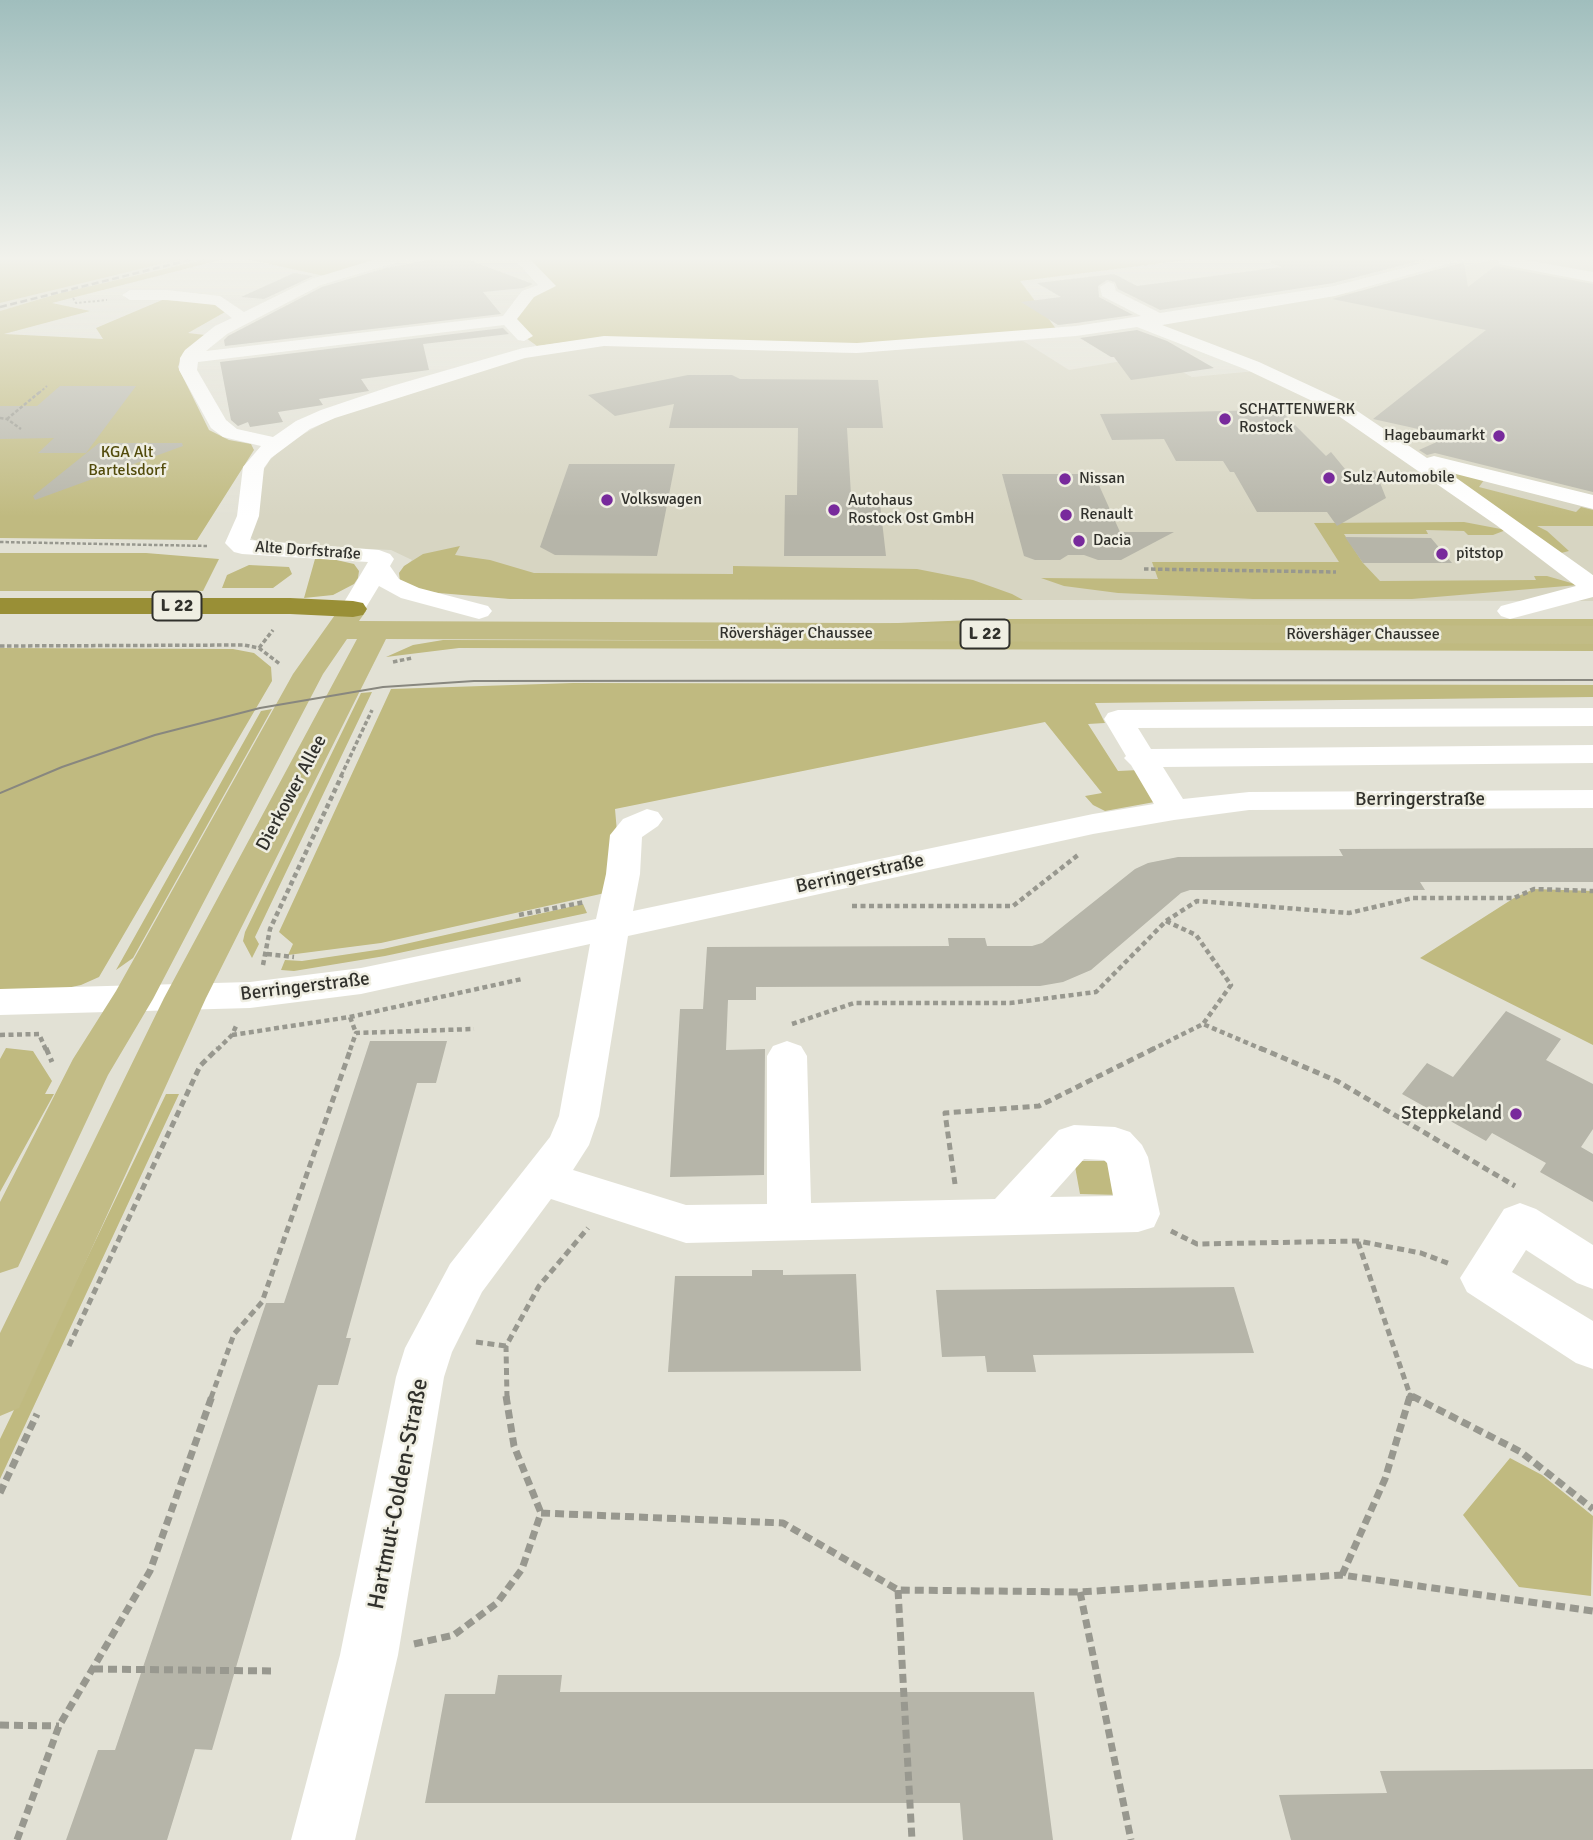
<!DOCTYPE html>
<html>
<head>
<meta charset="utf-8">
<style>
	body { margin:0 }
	canvas { display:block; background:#e2e1d5 }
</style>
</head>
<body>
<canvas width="1593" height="1840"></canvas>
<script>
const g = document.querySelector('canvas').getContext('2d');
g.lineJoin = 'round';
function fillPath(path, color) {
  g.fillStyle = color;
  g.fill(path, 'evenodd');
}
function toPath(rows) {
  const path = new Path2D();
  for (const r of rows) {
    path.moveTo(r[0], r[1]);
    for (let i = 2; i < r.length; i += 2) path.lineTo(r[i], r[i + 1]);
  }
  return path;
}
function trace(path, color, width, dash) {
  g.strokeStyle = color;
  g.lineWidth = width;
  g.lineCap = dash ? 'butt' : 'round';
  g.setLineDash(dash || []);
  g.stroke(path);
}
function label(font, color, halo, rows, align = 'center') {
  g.font = font + ' Signika,sans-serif';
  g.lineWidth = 5;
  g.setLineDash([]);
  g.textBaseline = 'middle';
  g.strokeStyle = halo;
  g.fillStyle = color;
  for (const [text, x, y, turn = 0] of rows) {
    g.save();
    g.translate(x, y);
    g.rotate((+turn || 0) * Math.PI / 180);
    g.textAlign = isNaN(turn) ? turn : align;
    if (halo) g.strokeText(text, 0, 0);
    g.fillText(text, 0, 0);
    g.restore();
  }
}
fillPath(toPath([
	[181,259,206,259,57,294,0,311,0,303,40,292],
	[1495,259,1593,259,1593,601,510,599,399,573,412,560,391,550,288,545,260,543,249,537,259,477,270,460,286,444,332,418,511,359,604,344,850,353,1023,341,1069,370,1152,356,1192,377,1256,371,1160,325,1366,290]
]), '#d7d5c2');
fillPath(toPath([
	[0,259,181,259,0,303],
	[206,259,224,259,52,303,90,311,4,334,103,339,96,328,162,300,214,301,225,312,188,333,205,335,183,353,178,367,209,430,229,440,251,444,254,450,197,540,0,538,0,311,57,294],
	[246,259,401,259,329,277],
	[521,259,1195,259,1020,281,1057,330,866,345,591,339,537,346,511,327,512,312,543,290],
	[1442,470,1484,480,1479,487,1576,512,1581,507,1593,510,1593,526,1537,526,1547,531,1569,551,1557,554,1593,575,1593,582],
	[1464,522,1506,530,1493,535,1468,535,1464,531,1426,530,1428,534,1344,534,1363,563,1380,581,1536,580,1534,576,1547,576,1578,585,1412,599,1253,599,1118,593,1064,586,1041,578,1158,579,1152,562,1339,562,1314,523],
	[460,546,455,555,490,560,534,573,733,574,733,566,917,569,973,580,1012,594,1023,600,510,599,415,591,400,581,399,573,404,566,423,554],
	[0,553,146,553,219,559,203,591,0,591],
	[315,559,332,559,354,564,359,571,358,578,354,584,333,595,304,598],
	[249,565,289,567,292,574,273,588,222,588,227,575],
	[998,619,1593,619,1593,628,873,624],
	[443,640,1593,642,1593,651,459,648,386,657,413,645],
	[0,648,233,649,254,653,271,667,272,681,99,977,81,985,62,989,0,989],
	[573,683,1593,685,1593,697,1095,703,1105,723,1088,724,1118,771,1139,770,1160,801,1105,811,1093,805,1085,796,1102,793,1045,722,615,809,617,832,605,893,381,943,288,955,293,944,279,932,391,689],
	[372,692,255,937,259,944,252,958,243,941,245,932,361,693],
	[272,709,133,958,116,970,261,711],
	[1534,889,1593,891,1593,1045,1420,958,1514,898],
	[583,904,587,913,385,956,294,971,281,970,285,960,302,961,383,949],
	[6,1048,33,1051,52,1081,45,1094,54,1094,0,1192,0,1059],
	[166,1094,179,1094,0,1479,0,1439],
	[1074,1161,1114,1161,1121,1195,1080,1194],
	[1510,1458,1542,1475,1593,1516,1591,1596,1519,1587,1463,1515]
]), '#c0ba80');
fillPath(toPath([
	[433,259,466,259,533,284,523,288,483,292,501,314,225,346,224,340,228,336,322,287,386,268],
	[1272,259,1426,259,1333,283,1160,310,1118,289,1115,282,1107,280,1098,286,1099,297,1133,315,1076,323,1058,325,1021,302,1061,297,1037,283,1114,274,1137,286,1282,267,1271,263],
	[1464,262,1468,287,1495,266,1593,284,1593,492,1435,453,1427,455,1419,450,1450,436,1373,419,1486,330,1332,299],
	[294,273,313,276,264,299,241,297],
	[503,328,509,334,423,344,429,370,361,379,369,391,319,399,323,405,278,412,283,422,250,427,248,422,238,426,231,420,220,362],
	[1137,330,1167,341,1214,368,1131,380,1114,357,1111,357,1080,338],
	[688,375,732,375,740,379,878,380,883,428,847,428,851,495,879,495,886,556,784,556,785,495,797,495,798,428,669,428,674,404,615,416,588,395],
	[60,386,136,386,86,453,38,453,54,438,0,439,0,406,37,406],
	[1266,410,1270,415,1285,415,1326,456,1331,452,1354,480,1375,470,1386,498,1337,526,1327,512,1257,512,1234,472,1230,472,1223,461,1176,461,1164,439,1112,440,1100,414],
	[99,443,182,443,183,446,35,500,33,496],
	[569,464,675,464,657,556,555,555,540,547],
	[1002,474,1094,474,1120,532,1174,532,1121,560,1098,560,1084,555,1068,555,1060,560,1035,560,1024,556],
	[1345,537,1431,538,1452,563,1363,563],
	[1593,848,1593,882,1420,882,1425,890,1190,890,1181,893,1091,970,1063,982,1040,986,756,987,756,1000,728,1000,726,1050,765,1049,764,1175,670,1177,680,1009,703,1009,707,947,949,946,948,938,985,938,987,946,1032,946,1042,943,1135,869,1148,863,1178,857,1343,856,1339,849],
	[1506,1011,1561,1039,1546,1060,1593,1084,1593,1129,1581,1147,1593,1154,1593,1202,1540,1172,1546,1163,1492,1133,1486,1141,1402,1094,1427,1063,1453,1077],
	[370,1041,447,1041,436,1083,417,1083,346,1338,351,1338,338,1385,318,1385,212,1750,195,1749,167,1840,66,1840,98,1750,115,1750,266,1303,284,1303],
	[752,1270,783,1270,783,1275,856,1274,861,1371,668,1372,675,1276,752,1276],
	[1234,1287,1254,1353,1033,1355,1036,1372,987,1372,985,1356,942,1357,936,1290],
	[498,1675,562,1675,560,1692,1034,1692,1053,1840,963,1840,960,1803,425,1803,445,1694,495,1694],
	[1593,1769,1593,1840,1291,1840,1279,1795,1387,1793,1380,1771]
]), '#b6b5a9');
trace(toPath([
	[73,298,76,303,107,300],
	[39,393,47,386]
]), '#98988f', 2, [2.5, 2]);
trace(toPath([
	[0,418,7,419,21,429],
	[7,419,41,391],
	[0,542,209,546]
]), '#98988f', 2.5, [3.5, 2]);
trace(toPath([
	[1144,569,1336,572],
	[0,646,244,645,259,648,280,664],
	[259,648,273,630],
	[393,662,412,658],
	[341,776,372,710]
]), '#98988f', 3.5, [4.5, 2.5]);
trace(toPath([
	[852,906,1013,906,1078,855],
	[519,915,585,902],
	[1166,921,1196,935,1231,985,1203,1024],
	[267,954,294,957],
	[263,965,270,929,342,775],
	[350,1017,356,1033],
	[792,1024,854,1003,1010,1003,1096,992,1166,921,1197,901,1349,913,1413,898,1514,898,1534,889,1593,891],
	[0,1035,39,1034,46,1050],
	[232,1035,350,1017,522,979],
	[217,1050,232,1035,237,1024],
	[350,1050,356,1033,474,1029],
	[1151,1050,1203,1024,1264,1050]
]), '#98988f', 4.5, [5, 3.5]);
trace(toPath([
	[46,1048,52,1062],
	[1260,1048,1337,1081,1515,1186],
	[955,1184,945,1113,1039,1106,1155,1048],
	[1171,1231,1197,1244,1358,1241,1421,1253,1450,1264],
	[1358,1242,1410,1395],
	[476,1342,506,1346],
	[69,1346,200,1066,218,1048],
	[211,1398,234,1334,262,1302,351,1048],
	[507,1398,506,1346,539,1286,588,1228],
	[1409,1398,1410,1395,1416,1398]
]), '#98988f', 5, [7, 4.5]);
trace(toPath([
	[506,1396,514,1446,541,1513],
	[1412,1396,1521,1452,1593,1509],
	[0,1493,37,1414],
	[1342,1575,1385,1479,1410,1396],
	[898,1590,912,1840],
	[1080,1592,1131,1840],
	[414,1644,454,1635,497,1603,522,1569,541,1513,783,1523,898,1590,1080,1592,1342,1575,1593,1611],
	[94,1669,275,1671],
	[0,1725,59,1726],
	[17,1840,59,1726,150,1571,212,1396]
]), '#98988f', 7, [9, 5]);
fillPath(toPath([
	[376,259,408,259,321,285,227,334,206,351,503,316,522,291,538,285,514,259,530,259,556,286,534,297,517,319,533,336,524,341,518,340,504,325,198,362,197,370,226,420,237,429,273,437,296,421,321,410,392,386,523,348,604,336,857,343,1076,326,1141,316,1102,296,1100,287,1108,282,1114,284,1116,291,1160,313,1334,286,1438,259,1464,259,1335,296,1162,325,1259,362,1341,400,1427,458,1434,456,1593,495,1593,509,1448,472,1593,575,1593,597,1510,619,1501,616,1497,611,1501,606,1576,586,1496,525,1327,408,1247,370,1137,327,1076,336,857,353,604,346,525,358,335,418,310,429,271,458,264,468,259,516,250,540,379,550,390,554,394,559,390,566,399,579,419,588,488,606,492,611,488,616,479,619,401,598,379,586,362,614,353,617,344,614,340,609,368,562,242,554,234,552,225,543,237,516,243,467,261,446,223,437,211,428,179,370,180,358,185,350,215,326,232,318,215,305,167,300,130,300,122,295,130,290,167,290,220,296,244,312,311,279,376,259],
	[1498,259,1520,259,1593,272,1593,282,1504,265,1499,264,1498,259],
	[1593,708,1593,726,1138,728,1151,749,1593,745,1593,763,1163,767,1183,799,1249,792,1593,790,1593,808,1249,810,1174,820,1093,834,628,936,599,1116,589,1145,573,1170,686,1205,767,1204,767,1056,773,1046,787,1041,801,1046,807,1056,811,1203,995,1199,1059,1130,1074,1125,1115,1127,1130,1132,1142,1145,1148,1157,1160,1214,1154,1227,1138,1232,686,1243,551,1199,482,1292,452,1352,444,1377,398,1655,355,1840,291,1840,340,1655,396,1377,405,1348,450,1264,550,1137,559,1116,590,944,361,994,250,1008,0,1015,0,989,250,982,361,968,596,919,606,874,610,835,623,819,647,809,658,812,663,819,658,826,642,837,640,874,633,911,1093,814,1154,804,1131,765,1124,758,1126,756,1104,719,1108,713,1118,710,1593,708],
	[1084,1159,1104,1160,1107,1163,1113,1196,1050,1197,1084,1159],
	[1520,1203,1536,1209,1593,1245,1593,1289,1577,1283,1526,1250,1512,1272,1593,1321,1593,1369,1576,1363,1467,1292,1460,1278,1504,1209,1520,1203]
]), '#fff');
fillPath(toPath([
	[352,603,362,605,366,611,359,621,1593,626,1593,644,386,639,206,998,19,1408,0,1416,0,1333,164,998,357,639,347,639,323,674,153,999,108,1075,18,1267,0,1273,0,1202,73,1059,116,991,293,674,342,605,352,603]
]), '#c2bc86');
fillPath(toPath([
	[0,598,290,598,353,601,363,603,367,609,363,615,353,617,290,614,0,614,0,598]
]), '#998f36');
trace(toPath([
	[0,793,62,767,155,735,260,708,383,687,474,681,1593,680]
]), '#88877f', 2);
trace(toPath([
	[0,307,193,259]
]), '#88877f', 2.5, [7, 3.5]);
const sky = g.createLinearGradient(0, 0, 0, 517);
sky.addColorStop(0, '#a0bebd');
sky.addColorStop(0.5, '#f2f2ec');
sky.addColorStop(1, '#f2f2ec00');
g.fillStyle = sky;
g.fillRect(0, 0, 1593, 517);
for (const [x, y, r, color] of [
	[1225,419,7,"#782a9c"],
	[1499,436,7,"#782a9c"],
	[1329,478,7,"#782a9c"],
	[1065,479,7,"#782a9c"],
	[607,500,7,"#782a9c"],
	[834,510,7,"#782a9c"],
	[1066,515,7,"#782a9c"],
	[1079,541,7,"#782a9c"],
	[1442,554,7,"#782a9c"],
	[1516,1114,7,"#782a9c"]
]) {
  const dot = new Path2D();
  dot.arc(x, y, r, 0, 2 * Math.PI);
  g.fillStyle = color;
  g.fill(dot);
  trace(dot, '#efeee2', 2.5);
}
label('16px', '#31312c', '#efeee2', [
	["SCHATTENWERK",1239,410],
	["Rostock",1239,428],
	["Hagebaumarkt",1485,436,"right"],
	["Sulz Automobile",1343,478],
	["Nissan",1079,479],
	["Volkswagen",621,500],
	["Autohaus",848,501],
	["Rostock Ost GmbH",848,519],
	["Renault",1080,515],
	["Dacia",1093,541],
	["pitstop",1456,554]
], 'left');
label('16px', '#524b0b', '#efeee2', [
	["KGA Alt",127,453],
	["Bartelsdorf",127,471]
]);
label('16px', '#31312c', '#efeee2', [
	["Alte Dorfstraße",308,551,4],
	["Rövershäger Chaussee",796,634],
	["Rövershäger Chaussee",1363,635]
]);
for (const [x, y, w] of [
	[177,606,49],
	[985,634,49]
]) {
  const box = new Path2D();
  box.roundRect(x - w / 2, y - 14.5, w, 29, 5);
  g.fillStyle = '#efeee2';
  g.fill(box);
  trace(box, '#31312c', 2);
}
label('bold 18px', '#31312c', null, [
	["L 22",177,606],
	["L 22",985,634]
]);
label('19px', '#31312c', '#efeee2', [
	["Dierkower Allee",292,793,-62],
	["Berringerstraße",1420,800],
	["Berringerstraße",860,874,-12],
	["Berringerstraße",305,987,-7]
]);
label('19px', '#31312c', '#efeee2', [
	["Steppkeland",1502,1114]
], 'right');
label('23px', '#31312c', '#efeee2', [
	["Hartmut-Colden-Straße",399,1494,-79]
]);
</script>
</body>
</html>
